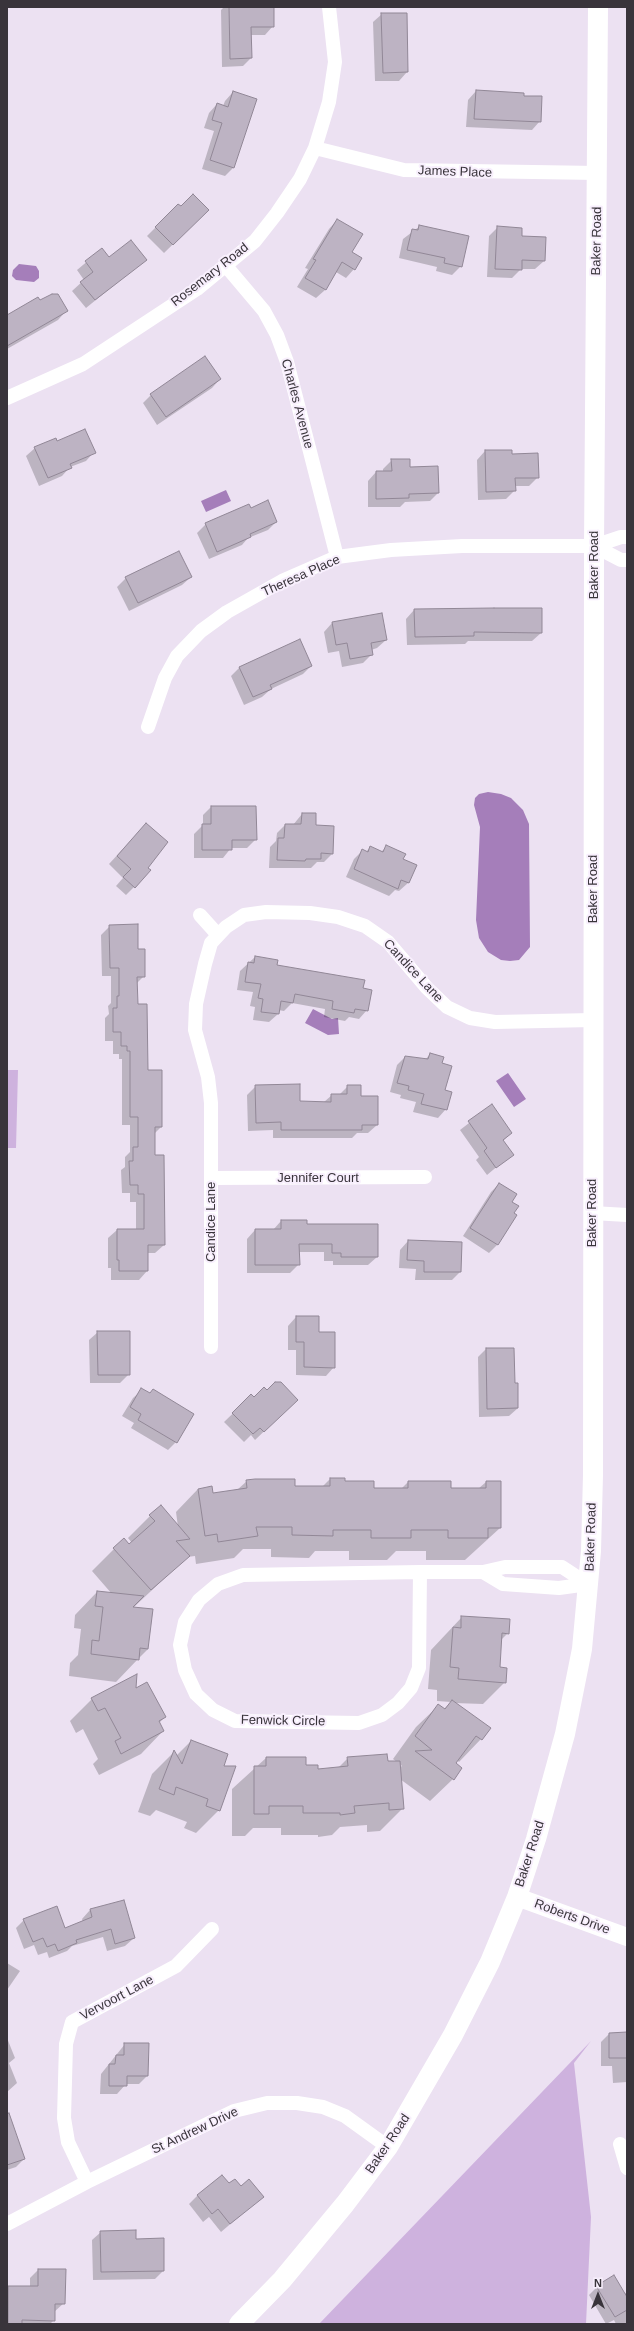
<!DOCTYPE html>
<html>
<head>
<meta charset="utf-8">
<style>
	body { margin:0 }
	#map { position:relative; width:634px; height:2331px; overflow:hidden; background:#ece1f2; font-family:Arial,sans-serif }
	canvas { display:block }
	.frame { position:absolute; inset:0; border:8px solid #39343b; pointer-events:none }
	.north { position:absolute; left:578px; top:2275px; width:40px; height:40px; -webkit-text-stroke:3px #f8effd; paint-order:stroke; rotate:0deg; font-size:11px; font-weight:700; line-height:16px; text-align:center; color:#39343b }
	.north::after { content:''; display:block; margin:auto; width:14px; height:18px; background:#39343b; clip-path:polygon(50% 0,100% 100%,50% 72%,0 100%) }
</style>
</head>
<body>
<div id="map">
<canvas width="634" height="2331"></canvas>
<div class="frame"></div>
<div class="north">N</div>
</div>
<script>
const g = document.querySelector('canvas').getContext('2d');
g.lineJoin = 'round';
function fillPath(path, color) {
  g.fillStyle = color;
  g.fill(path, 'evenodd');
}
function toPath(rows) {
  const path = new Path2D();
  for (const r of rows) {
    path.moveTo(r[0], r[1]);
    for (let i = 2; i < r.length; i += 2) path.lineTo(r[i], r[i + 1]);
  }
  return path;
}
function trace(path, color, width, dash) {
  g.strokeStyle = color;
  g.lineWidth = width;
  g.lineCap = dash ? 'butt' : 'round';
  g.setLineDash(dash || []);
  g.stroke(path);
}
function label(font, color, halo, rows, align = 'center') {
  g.font = font + ' Arial,sans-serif';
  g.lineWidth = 4;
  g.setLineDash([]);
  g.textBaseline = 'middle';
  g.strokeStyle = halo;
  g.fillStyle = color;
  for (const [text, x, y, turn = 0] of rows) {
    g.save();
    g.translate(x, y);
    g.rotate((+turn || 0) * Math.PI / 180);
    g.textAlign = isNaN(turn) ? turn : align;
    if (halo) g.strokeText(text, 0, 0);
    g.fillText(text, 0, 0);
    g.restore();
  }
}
fillPath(toPath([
	[7,1070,18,1070,16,1148,7,1148],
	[591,2041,574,2063,591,2217,586,2324,319,2324]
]), '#ceb2de');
fillPath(toPath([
	[19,264,36,266,39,271,39,278,34,282,16,280,12,276,13,270],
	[226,490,231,501,206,512,201,501],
	[488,792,501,794,511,798,523,810,529,824,530,947,519,960,510,961,501,960,488,952,479,938,476,920,480,827,474,805,475,798,479,794],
	[313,1009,332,1019,338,1018,339,1034,328,1035,305,1023],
	[508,1073,526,1099,514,1107,496,1081]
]), '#a57eba');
fillPath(toPath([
	[224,7,273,7,273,26,265,35,251,35,251,58,243,66,222,67,221,10],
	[382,14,406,14,407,72,399,81,375,81,373,22],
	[476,91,523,97,540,121,532,130,466,127,468,100],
	[233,92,233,168,225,176,202,169,214,131,204,128,209,113,217,104,223,106,225,101],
	[178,205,181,208,208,210,164,253,147,236],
	[337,220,351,252,354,269,346,278,336,272,325,290,316,298,297,287,308,269,305,268,329,229],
	[420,226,461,266,452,275,436,271,437,267,399,258,403,239],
	[498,227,521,237,544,261,535,269,521,269,512,278,487,277,489,236],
	[102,249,109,259,145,260,86,308,72,291,84,280,77,270],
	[66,311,58,320,7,349,7,316],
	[220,379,212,388,157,425,143,403,151,395],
	[56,442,94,452,86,461,70,467,62,476,39,486,26,456,35,448],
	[485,451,511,455,538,477,529,486,515,486,515,490,506,499,478,500,477,460],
	[392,460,409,468,438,493,430,501,405,502,400,507,368,507,368,481,376,472,383,472,383,469],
	[250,509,276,522,268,530,248,538,242,545,209,559,197,533,206,524],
	[191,577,182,585,129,611,117,587,126,578],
	[414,610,541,633,532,641,468,641,465,644,407,645,406,619],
	[332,623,386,640,377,648,371,650,372,654,363,663,342,667,339,651,328,653,324,632],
	[311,666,303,674,271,689,262,697,244,705,231,676,240,667],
	[211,807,256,839,247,848,231,848,223,858,194,858,194,834,203,825,203,815],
	[302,814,315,826,332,854,324,862,317,862,311,868,269,868,270,847,276,841,277,833,285,825,293,825],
	[146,824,134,887,126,895,116,886,123,878,109,864],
	[387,846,402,859,416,865,408,883,399,891,395,890,389,896,346,877,354,859,363,850,366,852,370,847,381,852],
	[110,926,137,950,144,976,136,984,137,1005,147,1071,161,1127,154,1134,154,1156,164,1245,155,1253,147,1253,147,1271,139,1280,111,1280,111,1268,108,1268,108,1238,117,1230,136,1230,136,1202,130,1202,130,1193,122,1193,121,1170,125,1167,125,1157,130,1152,130,1125,122,1125,122,1059,119,1059,119,1054,113,1054,113,1041,105,1041,105,1018,109,1014,108,1006,111,1003,111,976,102,976,101,935],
	[255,957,276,966,362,989,367,1010,359,1019,349,1017,345,1021,324,1017,325,1009,292,1003,284,1011,278,1010,278,1014,269,1022,253,1020,255,1007,250,1006,253,992,237,990,240,971],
	[430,1054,441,1064,446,1109,438,1118,413,1112,416,1102,400,1098,401,1095,390,1092,397,1065,405,1057,425,1060],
	[256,1086,299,1102,324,1102,332,1095,339,1095,348,1086,360,1097,377,1125,368,1133,357,1133,352,1138,273,1138,273,1130,248,1131,247,1095],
	[491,1106,511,1133,503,1141,512,1154,487,1175,476,1160,479,1157,460,1130],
	[499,1184,511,1202,513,1214,516,1216,497,1245,489,1253,463,1236,491,1192],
	[281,1221,306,1225,377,1257,368,1265,333,1265,333,1261,324,1261,324,1252,299,1252,299,1264,290,1273,247,1273,247,1239,255,1230,273,1230],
	[408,1241,460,1272,452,1280,415,1280,416,1269,399,1268,400,1250],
	[296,1317,318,1333,334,1367,326,1376,296,1375,296,1350,288,1350,288,1326],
	[98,1332,129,1374,120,1383,90,1383,89,1340],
	[486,1349,514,1384,518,1408,509,1416,479,1417,478,1357],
	[142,1390,176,1442,168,1450,131,1428,134,1423,122,1416,133,1398],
	[267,1391,297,1400,255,1440,251,1435,244,1442,224,1422,251,1396,254,1399],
	[330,1479,373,1489,401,1489,408,1482,450,1489,478,1489,486,1482,500,1528,465,1560,426,1560,426,1551,396,1551,387,1560,349,1560,349,1551,315,1551,309,1558,271,1557,271,1549,243,1549,234,1558,196,1564,195,1556,187,1557,133,1608,148,1649,138,1659,116,1682,69,1676,70,1663,78,1655,81,1629,74,1628,75,1615,97,1592,112,1594,92,1571,114,1549,132,1543,128,1538,150,1516,178,1527,176,1512,198,1489,213,1494,237,1490,247,1481,294,1487,322,1487],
	[462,1617,508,1633,500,1641,498,1668,505,1682,483,1704,454,1703,481,1739,459,1762,457,1760,453,1779,430,1801,400,1779,403,1808,380,1831,367,1832,367,1825,340,1827,332,1835,318,1837,318,1835,281,1835,281,1828,253,1828,245,1836,232,1836,232,1789,266,1758,317,1770,338,1768,348,1758,397,1762,393,1759,416,1727,439,1705,444,1709,451,1702,437,1701,437,1690,428,1689,431,1650],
	[399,1763,402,1766,399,1768],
	[135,1690,165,1717,159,1723,163,1731,141,1754,99,1775,93,1764,98,1759,83,1729,76,1733,70,1721,92,1699],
	[191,1741,223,1767,219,1810,196,1833,184,1828,187,1822,156,1810,150,1816,138,1812,152,1774,174,1752,176,1756],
	[90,1910,134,1938,125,1946,107,1951,103,1937,72,1946,67,1951,49,1958,47,1952,38,1955,34,1945,24,1949,16,1928,24,1920,65,1929,83,1922,82,1919],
	[7,1963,20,1971,7,1990],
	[627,2033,627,2082,613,2083,612,2066,601,2066,601,2042,609,2034],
	[7,2038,15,2058,9,2063,17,2083,7,2092],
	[125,2044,147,2076,139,2084,126,2084,117,2094,100,2094,101,2074],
	[7,2141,24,2159,16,2167,7,2170],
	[229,2185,262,2197,221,2232,209,2217,203,2222,189,2204,198,2195],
	[101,2232,135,2240,163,2271,155,2279,93,2280,92,2240],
	[38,2270,64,2303,54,2312,54,2320,50,2324,7,2324,7,2289,9,2287,30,2287,30,2278],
	[597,2287,624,2294,627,2292,627,2324,616,2324,614,2320,606,2324,589,2295]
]), '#0003');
const building = toPath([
	[229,7,274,7,274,27,251,27,252,58,230,59,229,7],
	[381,13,407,13,408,72,383,73,381,13],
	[476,90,524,93,524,96,542,96,541,122,474,119,476,90],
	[233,91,257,99,234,168,210,160,222,123,212,120,217,103,228,107,233,91],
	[193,194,209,210,173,245,155,227,178,204,181,206,193,194],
	[337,219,363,234,352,252,362,258,355,270,342,262,326,290,305,278,316,260,313,259,337,219],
	[419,225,469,236,462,267,444,263,445,258,407,250,412,229,418,230,419,225],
	[497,226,522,228,522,236,546,237,545,261,522,260,522,270,495,269,497,226],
	[131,240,147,260,95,300,80,282,93,272,85,261,102,248,109,257,131,240],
	[52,294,58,294,68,311,7,346,7,315,38,297,40,300,52,294],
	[205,356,221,379,166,417,150,394,205,356],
	[85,429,96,453,70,464,72,468,48,478,34,447,56,438,57,441,85,429],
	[485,450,512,450,512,454,538,453,539,478,515,478,516,491,486,492,485,450],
	[391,459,410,459,410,467,438,466,439,493,409,494,409,498,376,499,376,471,392,471,391,459],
	[268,500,277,522,250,534,251,537,217,552,205,523,249,504,251,508,268,500],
	[179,551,192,577,138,603,125,577,179,551],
	[494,608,542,608,542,633,474,632,474,636,415,637,414,609,494,608],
	[382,613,387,640,371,643,373,655,350,659,347,643,336,645,332,622,382,613],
	[300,639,312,666,270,685,272,689,253,697,239,667,300,639],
	[211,806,256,806,257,840,232,840,232,850,202,850,202,824,211,824,211,806],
	[302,813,316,813,316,825,334,826,333,854,321,853,321,859,306,859,305,861,277,860,278,838,284,838,285,824,301,824,302,813],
	[146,823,168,842,148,868,151,870,135,888,123,877,131,869,117,856,146,823],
	[386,845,406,854,403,859,417,865,409,883,401,880,398,889,354,869,362,849,368,852,370,846,383,852,386,845],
	[138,924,138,949,145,949,145,977,137,977,138,1004,147,1004,148,1070,162,1070,162,1127,155,1127,155,1155,164,1155,165,1245,148,1245,148,1271,119,1271,119,1260,117,1260,117,1229,144,1229,144,1194,138,1194,138,1185,130,1185,129,1161,133,1161,133,1147,138,1147,138,1117,130,1117,130,1051,127,1051,127,1046,121,1046,121,1032,113,1032,113,1008,117,1008,117,996,119,996,119,968,110,968,109,925,138,924],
	[255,956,278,960,277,965,365,980,363,988,372,990,368,1011,355,1009,354,1013,332,1009,333,1001,295,994,293,1003,281,1001,279,1014,261,1012,263,999,258,998,261,984,245,982,248,962,254,963,255,956],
	[430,1053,444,1057,442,1063,452,1066,445,1090,452,1092,447,1110,421,1104,424,1094,408,1090,409,1086,397,1083,405,1056,428,1059,430,1053],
	[300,1084,300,1101,331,1102,331,1094,347,1094,347,1085,361,1085,361,1096,378,1096,378,1125,362,1125,362,1130,281,1130,281,1122,256,1123,255,1085,300,1084],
	[492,1104,512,1133,503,1140,514,1155,496,1168,484,1151,487,1148,468,1121,492,1104],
	[499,1183,517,1194,512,1202,519,1206,514,1213,517,1215,498,1245,470,1228,499,1183],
	[281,1220,307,1220,307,1224,378,1224,378,1257,341,1257,341,1253,332,1253,332,1244,299,1244,300,1265,255,1265,255,1229,281,1229,281,1220],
	[408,1240,462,1242,461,1272,424,1272,424,1261,407,1260,408,1240],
	[296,1316,319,1316,319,1332,335,1332,335,1368,304,1367,304,1342,296,1342,296,1316],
	[97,1331,130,1331,130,1375,98,1375,97,1331],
	[486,1348,514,1348,515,1383,518,1383,518,1408,487,1409,486,1348],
	[275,1382,281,1382,298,1400,264,1432,260,1428,253,1434,232,1413,251,1394,254,1397,264,1387,267,1390,275,1382],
	[141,1388,150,1393,153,1389,194,1414,177,1443,138,1420,141,1414,130,1407,141,1388],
	[330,1478,345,1478,345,1481,374,1481,374,1488,408,1488,408,1481,451,1481,451,1488,486,1488,486,1481,501,1481,501,1528,488,1528,488,1538,448,1538,448,1530,411,1530,411,1538,371,1538,371,1530,333,1530,333,1536,292,1535,292,1527,256,1527,258,1536,218,1542,217,1534,205,1536,198,1489,212,1486,213,1493,247,1488,246,1480,255,1479,295,1479,295,1486,330,1486,330,1478],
	[161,1505,190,1539,176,1541,190,1556,151,1590,113,1548,124,1538,129,1544,155,1521,149,1515,161,1505],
	[97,1591,144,1596,133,1607,153,1609,148,1649,140,1648,139,1660,91,1654,92,1640,99,1641,103,1607,95,1606,97,1591],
	[461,1616,510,1619,509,1634,502,1633,500,1667,507,1668,506,1683,458,1679,459,1668,450,1667,453,1627,461,1628,461,1616],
	[137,1674,136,1688,147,1682,166,1717,159,1721,164,1731,121,1754,115,1741,121,1738,105,1708,98,1711,91,1698,137,1674],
	[452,1700,491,1728,482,1740,476,1736,456,1763,462,1768,454,1780,415,1751,432,1750,415,1736,438,1704,445,1709,452,1700],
	[191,1740,228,1754,224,1766,236,1766,220,1811,206,1806,208,1799,176,1787,174,1795,159,1789,174,1750,182,1764,191,1740],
	[387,1754,388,1761,400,1761,404,1809,389,1810,389,1803,354,1806,355,1813,340,1815,340,1813,303,1813,303,1806,269,1806,269,1814,254,1814,254,1766,266,1766,266,1757,306,1757,306,1765,318,1765,318,1769,348,1766,347,1757,387,1754],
	[124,1900,135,1938,115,1944,111,1929,76,1940,77,1943,58,1951,55,1944,47,1947,43,1938,33,1942,23,1919,57,1906,65,1928,92,1917,90,1909,124,1900],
	[627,2032,627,2058,609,2058,609,2033,627,2032],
	[124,2043,149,2043,148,2076,127,2076,127,2086,109,2086,109,2064,115,2064,116,2055,124,2055,124,2043],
	[9,2113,25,2159,7,2165,7,2114,9,2113],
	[222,2175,229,2183,235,2179,241,2186,249,2179,264,2197,230,2224,218,2209,212,2214,197,2195,222,2175],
	[136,2230,136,2239,164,2238,164,2271,101,2272,100,2231,136,2230],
	[38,2269,66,2269,65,2304,55,2304,55,2321,22,2320,22,2324,8,2324,8,2286,38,2286,38,2269],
	[614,2275,627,2297,627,2310,615,2317,596,2286,614,2275]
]);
fillPath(building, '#bdb3c3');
trace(building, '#918796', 1);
trace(toPath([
	[315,148,404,170,598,173],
	[226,266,264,311,277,335,287,362,337,557],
	[7,398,83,364,197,289,255,241,277,213,300,179,315,148,329,102,335,62,329,7],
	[594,546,621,560,627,560],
	[148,727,165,678,177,656,201,631,227,612,282,581,337,557,391,550,462,546,594,546,621,537,627,537],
	[200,915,218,935],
	[211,1178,425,1177],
	[592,1213,627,1215],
	[211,1347,211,1103,208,1077,195,1030,196,1004,205,964,211,943,226,927,244,915,266,912,310,913,338,917,365,926,388,942,427,988,447,1007,470,1018,495,1022,593,1020],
	[420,1572,419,1668,411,1688,398,1703,382,1715,359,1723,235,1721,213,1710,196,1694,185,1670,180,1645,185,1622,199,1600,218,1584,243,1575,420,1572,483,1572,505,1567,562,1567,588,1584],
	[483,1572,503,1584,559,1588,588,1584],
	[620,2144,627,2168],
	[87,2182,68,2142,64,2118,66,2044,72,2022,176,1966,212,1929],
	[7,2224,87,2182,234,2111,267,2103,297,2103,323,2107,345,2116,388,2147]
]), '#fff', 14);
trace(toPath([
	[517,1897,627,1937]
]), '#fff', 18);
trace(toPath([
	[239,2324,282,2280,345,2204,388,2147,453,2035,490,1962,517,1897,536,1839,565,1734,582,1649,591,1551,593,1475,594,546,598,7]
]), '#fff', 20);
label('13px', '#39343b', '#f8effd', [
	["James Place",455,172,2],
	["Baker Road",597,241,-89],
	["Rosemary Road",210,275,-38],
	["Charles Avenue",297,404,75],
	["Baker Road",594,565,-90],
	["Theresa Place",301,576,-24],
	["Baker Road",593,889,-90],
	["Candice Lane",413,971,47],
	["Jennifer Court",318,1178],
	["Baker Road",592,1213,-90],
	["Candice Lane",211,1222,-90],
	["Baker Road",591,1537,-88],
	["Fenwick Circle",283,1721,1],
	["Baker Road",530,1854,-72],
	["Roberts Drive",572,1917,20],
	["Vervoort Lane",117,1998,-28],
	["St Andrew Drive",195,2131,-25],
	["Baker Road",388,2144,-56]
]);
</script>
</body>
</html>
